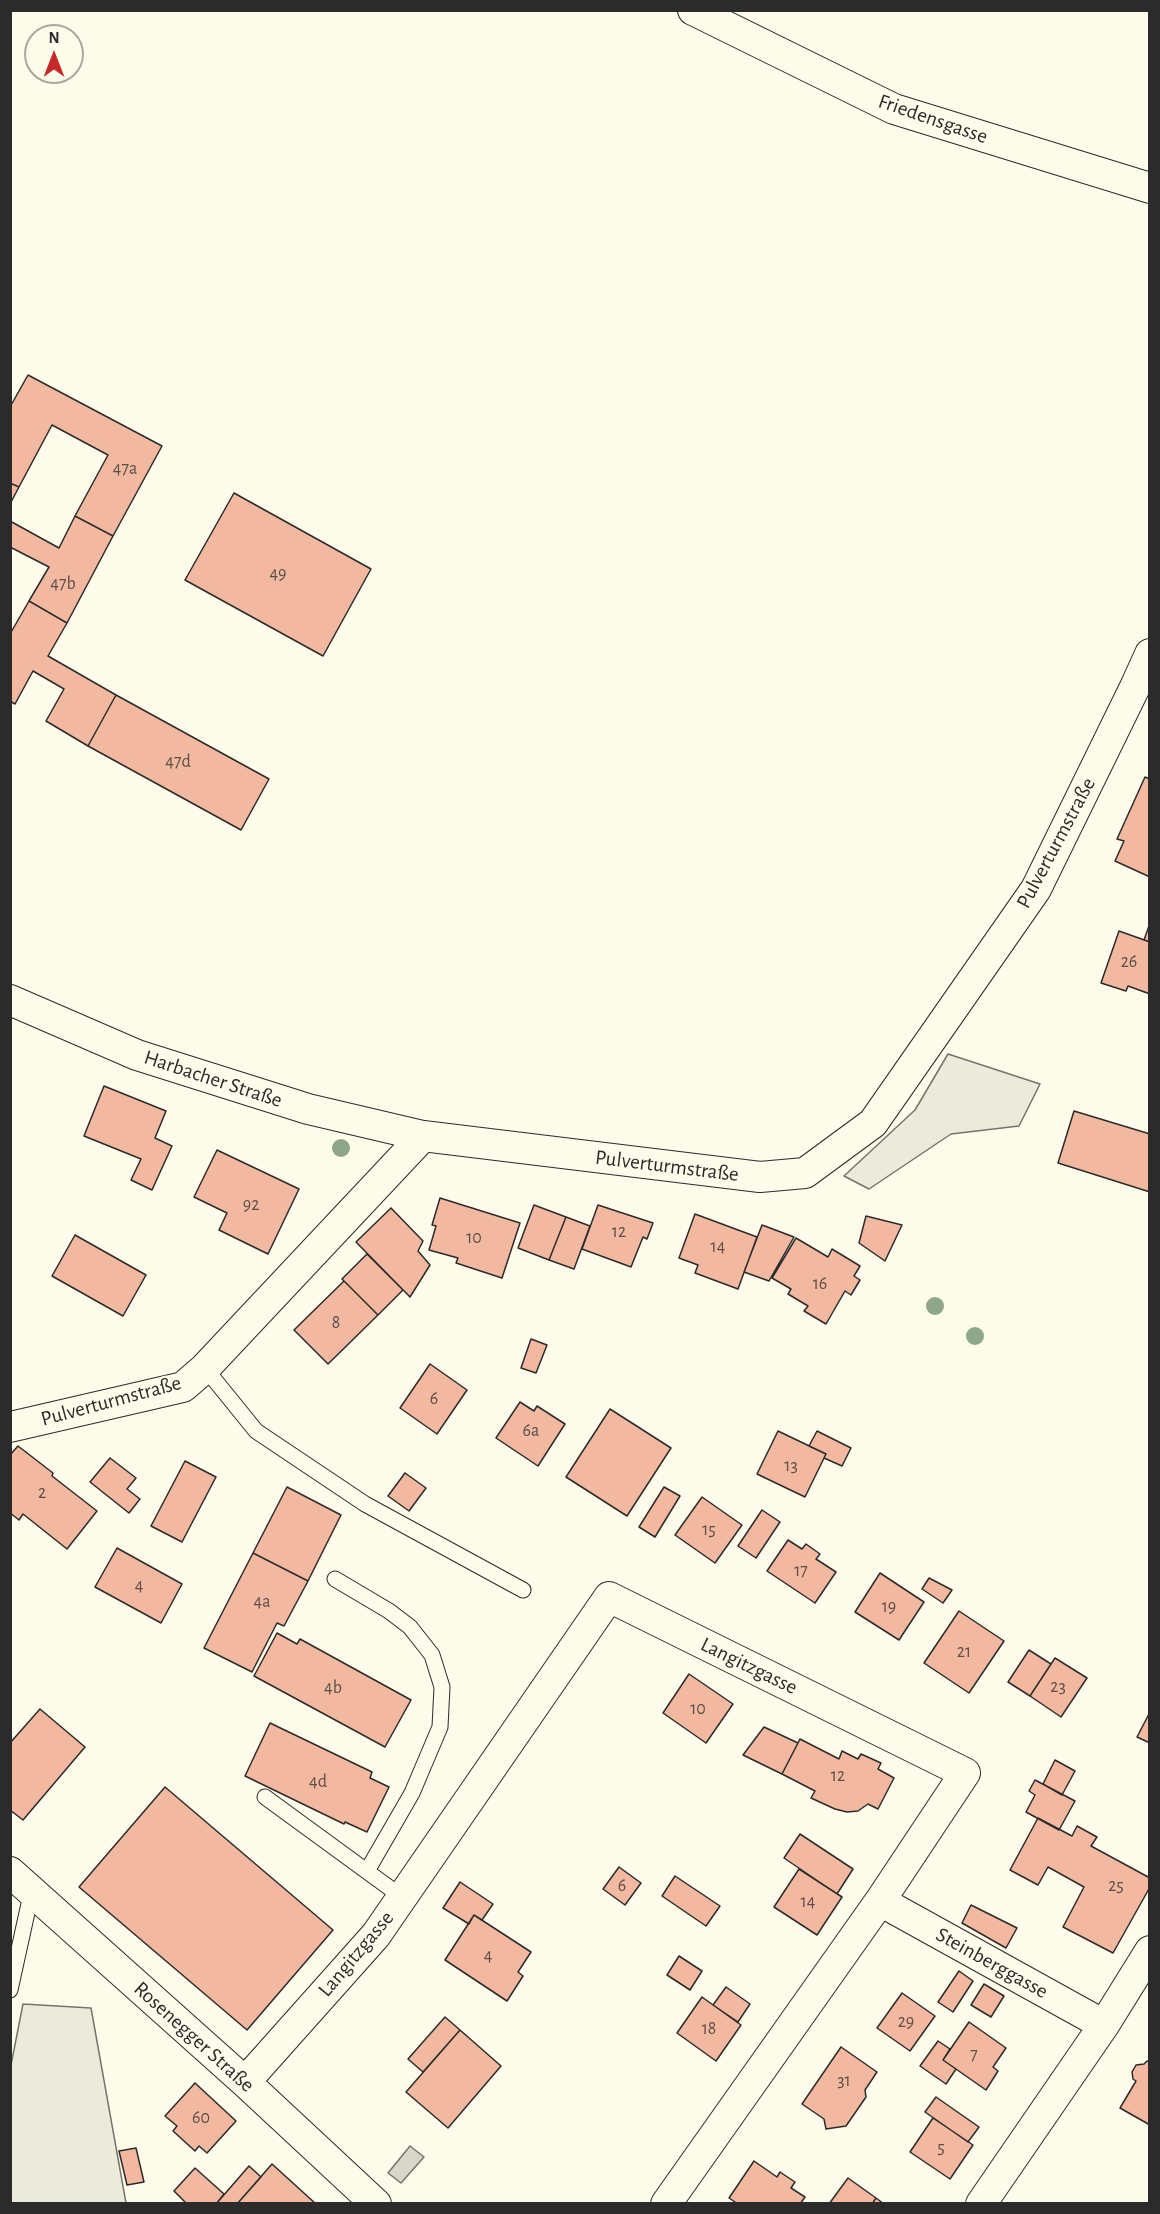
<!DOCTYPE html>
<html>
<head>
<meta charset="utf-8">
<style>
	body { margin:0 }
	#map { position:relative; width:1160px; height:2214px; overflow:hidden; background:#fdfbea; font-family:"Alegreya Sans",sans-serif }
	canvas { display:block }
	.frame { position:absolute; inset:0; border:12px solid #2b2b2b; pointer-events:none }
	.north { position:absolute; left:24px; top:24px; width:60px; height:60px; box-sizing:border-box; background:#fdfbea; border:2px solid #a9a89e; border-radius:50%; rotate:0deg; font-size:16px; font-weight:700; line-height:24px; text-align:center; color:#2b2b2b }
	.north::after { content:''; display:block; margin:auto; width:21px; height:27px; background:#c62828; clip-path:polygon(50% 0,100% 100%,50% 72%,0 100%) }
</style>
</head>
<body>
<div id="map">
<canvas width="1160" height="2214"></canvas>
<div class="frame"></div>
<div class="north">N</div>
</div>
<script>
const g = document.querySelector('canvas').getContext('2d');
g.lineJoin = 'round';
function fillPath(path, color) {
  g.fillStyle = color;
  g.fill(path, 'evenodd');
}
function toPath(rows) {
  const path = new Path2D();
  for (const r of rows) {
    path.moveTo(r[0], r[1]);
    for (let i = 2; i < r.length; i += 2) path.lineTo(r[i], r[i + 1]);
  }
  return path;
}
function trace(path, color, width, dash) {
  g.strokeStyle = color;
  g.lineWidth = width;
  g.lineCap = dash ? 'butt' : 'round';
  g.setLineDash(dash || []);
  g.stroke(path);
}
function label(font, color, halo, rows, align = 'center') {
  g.font = font + ' "Alegreya Sans",sans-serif';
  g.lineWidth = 4.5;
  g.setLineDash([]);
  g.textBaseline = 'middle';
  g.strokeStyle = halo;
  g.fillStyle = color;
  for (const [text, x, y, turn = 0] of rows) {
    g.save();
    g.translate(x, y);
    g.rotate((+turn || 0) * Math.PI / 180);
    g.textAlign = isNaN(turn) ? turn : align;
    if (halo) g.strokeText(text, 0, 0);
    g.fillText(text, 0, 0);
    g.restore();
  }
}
const green = toPath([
	[948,1054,1040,1084,1019,1126,951,1134,869,1189,844,1176,915,1110,948,1054],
	[23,2004,91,2008,126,2203,11,2203,11,2065,23,2004]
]);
fillPath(green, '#ecebdb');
trace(green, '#74746e', 1.5);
const water = toPath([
	[410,2146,424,2157,401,2183,388,2173,410,2146]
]);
fillPath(water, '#d8d7c9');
trace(water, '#74746e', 1.5);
const building = toPath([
	[28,375,162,446,113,536,75,516,108,455,52,425,19,487,10,483,10,407,28,375],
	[10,483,19,487,10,504,10,483],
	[234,493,371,569,323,656,185,580,234,493],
	[75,516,113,536,67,623,29,601,49,567,10,547,10,521,59,548,75,516],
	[29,601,67,623,48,656,116,695,88,746,46,721,64,689,33,671,15,704,10,701,10,634,29,601],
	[116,695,269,779,241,830,88,746,116,695],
	[1145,777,1150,779,1150,877,1115,861,1124,841,1117,839,1145,777],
	[1150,923,1150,942,1144,940,1150,923],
	[1119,931,1150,942,1150,994,1128,986,1126,991,1101,983,1119,931],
	[104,1086,166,1111,155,1138,172,1146,152,1190,131,1180,141,1159,84,1136,104,1086],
	[1074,1111,1150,1134,1150,1192,1058,1163,1074,1111],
	[217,1150,299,1189,268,1254,219,1230,227,1213,194,1197,217,1150],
	[440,1198,520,1223,502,1278,456,1263,458,1258,429,1250,436,1226,432,1225,440,1198],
	[534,1205,566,1217,549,1260,518,1248,534,1205],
	[598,1205,653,1223,647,1239,643,1237,631,1267,582,1249,598,1205],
	[391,1208,423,1241,418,1251,430,1265,410,1297,356,1242,391,1208],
	[695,1214,757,1237,738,1289,695,1273,698,1265,679,1258,695,1214],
	[866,1216,902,1225,885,1261,859,1243,866,1216],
	[566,1217,590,1226,574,1269,549,1260,566,1217],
	[762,1225,794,1237,769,1281,744,1272,762,1225],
	[75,1235,146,1275,123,1316,52,1276,75,1235],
	[796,1238,828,1257,832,1249,860,1266,854,1276,860,1280,851,1295,845,1291,826,1324,804,1311,808,1306,788,1294,791,1289,772,1278,796,1238],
	[367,1254,403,1290,378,1315,342,1279,367,1254],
	[344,1281,378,1315,328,1364,294,1330,344,1281],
	[531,1339,547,1345,536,1373,521,1368,531,1339],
	[430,1364,467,1390,437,1434,400,1408,430,1364],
	[520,1402,534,1411,537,1406,565,1424,538,1466,496,1438,520,1402],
	[610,1409,671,1448,627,1516,566,1477,610,1409],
	[778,1431,826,1454,805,1497,757,1474,778,1431],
	[817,1431,851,1448,842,1466,824,1458,826,1454,809,1446,817,1431],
	[18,1446,53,1473,52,1476,97,1511,67,1549,23,1514,19,1520,10,1513,10,1455,18,1446],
	[110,1458,136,1478,127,1489,140,1499,129,1513,90,1482,110,1458],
	[185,1461,216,1477,182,1542,151,1526,185,1461],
	[405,1473,426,1488,409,1511,388,1496,405,1473],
	[287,1487,341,1515,308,1581,253,1553,287,1487],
	[664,1487,680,1496,655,1537,639,1527,664,1487],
	[702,1497,742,1525,715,1563,675,1535,702,1497],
	[762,1510,780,1522,756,1558,738,1546,762,1510],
	[788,1540,802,1549,806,1544,820,1554,816,1559,836,1572,815,1603,767,1571,788,1540],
	[117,1548,182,1584,161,1623,95,1587,117,1548],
	[253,1553,308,1581,284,1626,277,1623,252,1672,204,1648,253,1553],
	[880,1573,924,1602,899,1640,855,1612,880,1573],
	[929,1578,952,1590,943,1603,922,1589,929,1578],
	[959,1611,1004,1641,969,1693,924,1663,959,1611],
	[277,1633,297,1644,300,1639,411,1700,385,1747,254,1676,277,1633],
	[1029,1650,1051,1664,1030,1696,1008,1682,1029,1650],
	[1055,1658,1087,1678,1061,1717,1030,1696,1055,1658],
	[689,1674,733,1704,706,1743,663,1713,689,1674],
	[40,1709,85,1747,23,1820,10,1810,10,1743,40,1709],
	[1150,1712,1150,1743,1137,1737,1150,1712],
	[270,1723,372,1772,370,1778,389,1787,367,1832,345,1822,344,1824,245,1776,270,1723],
	[764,1727,798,1743,782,1774,743,1755,764,1727],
	[800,1739,839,1759,842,1751,858,1759,861,1754,881,1763,878,1769,894,1778,878,1809,868,1804,858,1811,847,1812,835,1809,811,1798,815,1791,782,1774,800,1739],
	[1055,1760,1075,1771,1062,1795,1043,1784,1055,1760],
	[1035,1780,1075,1801,1059,1830,1026,1812,1035,1795,1029,1791,1035,1780],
	[165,1787,333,1930,247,2030,79,1887,165,1787],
	[1038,1818,1072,1836,1077,1826,1097,1837,1091,1846,1150,1878,1150,1887,1113,1953,1063,1927,1084,1887,1048,1867,1038,1885,1010,1870,1038,1818],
	[800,1834,853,1869,837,1894,784,1858,800,1834],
	[619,1867,641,1883,625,1905,603,1889,619,1867],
	[799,1869,842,1897,817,1935,774,1907,799,1869],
	[675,1876,720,1906,706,1926,662,1896,675,1876],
	[460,1882,493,1904,482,1920,474,1915,469,1924,443,1908,460,1882],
	[971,1905,1017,1928,1006,1948,962,1923,971,1905],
	[474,1915,531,1952,518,1972,523,1976,507,2001,445,1960,474,1915],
	[679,1956,702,1971,690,1990,667,1975,679,1956],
	[959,1971,973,1981,953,2012,938,2002,959,1971],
	[984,1984,1004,1996,991,2017,971,2005,984,1984],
	[726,1987,750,2004,738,2022,713,2005,726,1987],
	[902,1993,935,2016,910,2051,877,2028,902,1993],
	[702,1997,741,2025,716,2061,677,2033,702,1997],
	[445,2017,460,2030,423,2072,408,2059,445,2017],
	[969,2022,1006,2048,993,2067,998,2071,986,2090,943,2060,969,2022],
	[460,2030,501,2066,448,2128,406,2092,460,2030],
	[938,2041,950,2049,943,2060,956,2069,946,2084,920,2066,938,2041],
	[841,2047,877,2072,865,2090,866,2097,846,2126,826,2129,824,2119,802,2104,841,2047],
	[1147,2061,1150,2062,1150,2125,1120,2108,1136,2081,1133,2079,1132,2072,1136,2065,1144,2064,1147,2061],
	[195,2083,236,2121,207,2153,199,2146,195,2151,173,2131,177,2126,165,2116,195,2083],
	[936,2097,979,2127,968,2142,925,2112,936,2097],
	[933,2118,973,2145,950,2179,910,2152,933,2118],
	[136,2148,144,2182,127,2185,119,2151,136,2148],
	[754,2161,777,2177,780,2172,795,2182,791,2188,805,2197,800,2204,738,2204,729,2198,754,2161],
	[272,2164,316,2204,237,2204,272,2164],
	[249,2166,261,2177,237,2204,216,2204,249,2166],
	[195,2168,224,2194,216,2204,187,2204,174,2191,195,2168],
	[848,2178,876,2198,872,2204,829,2204,848,2178],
	[876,2198,884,2204,872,2204,876,2198]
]);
fillPath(building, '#f2b8a0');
trace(building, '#2b2b2b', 1.5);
const service = toPath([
	[205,1368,256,1431,365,1504,523,1590],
	[335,1579,389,1611,410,1627,432,1655,442,1687,440,1727,412,1793,367,1871],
	[265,1797,402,1897],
	[10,1990,32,1890]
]);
const minor = toPath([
	[693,10,894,109,1150,188],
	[10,1000,137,1055,308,1109,423,1136,760,1177,805,1173,873,1123,1036,889,1136,685,1150,654],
	[10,1427,183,1387,205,1368,423,1136],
	[10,1872,245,2082,376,2204],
	[880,1901,1104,2025,981,2204],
	[1104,2025,1150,1951],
	[245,2082,376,1935,609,1597,965,1773,880,1901,666,2204]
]);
trace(service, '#2b2b2b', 17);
trace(minor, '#2b2b2b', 32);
trace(service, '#fdfbea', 15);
trace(minor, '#fdfbea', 30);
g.fillStyle = '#8ea78a';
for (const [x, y] of [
	[341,1148],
	[935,1306],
	[975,1336]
]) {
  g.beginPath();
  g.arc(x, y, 9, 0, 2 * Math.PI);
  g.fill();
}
label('18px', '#5d4e48', null, [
	["47a",125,469],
	["49",278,574],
	["47b",63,584],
	["47d",178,762],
	["26",1129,962],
	["92",251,1205],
	["12",619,1232],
	["10",474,1238],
	["14",718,1247],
	["16",820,1284],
	["8",336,1323],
	["6",434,1399],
	["6a",531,1431],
	["13",791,1466],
	["2",42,1493],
	["15",709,1530],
	["17",801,1571],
	["4",139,1586],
	["4a",262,1602],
	["19",889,1607],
	["21",964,1652],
	["23",1058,1687],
	["4b",333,1688],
	["10",698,1709],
	["12",838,1776],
	["4d",318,1782],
	["6",622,1886],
	["25",1116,1886],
	["14",808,1902],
	["4",488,1956],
	["29",906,2022],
	["18",709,2029],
	["7",974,2055],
	["31",844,2081],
	["60",201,2118],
	["5",941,2148]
]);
label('21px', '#2b2b2b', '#fdfbea', [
	["Friedensgasse",933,119,19],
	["Pulverturmstraße",1056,843,-62],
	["Harbacher Straße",213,1079,18],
	["Pulverturmstraße",667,1166,7],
	["Pulverturmstraße",111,1401,-15],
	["Langitzgasse",749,1666,26],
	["Langitzgasse",356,1954,-50],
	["Steinberggasse",992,1963,29],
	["Rosenegger Straße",194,2037,42]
]);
</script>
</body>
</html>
